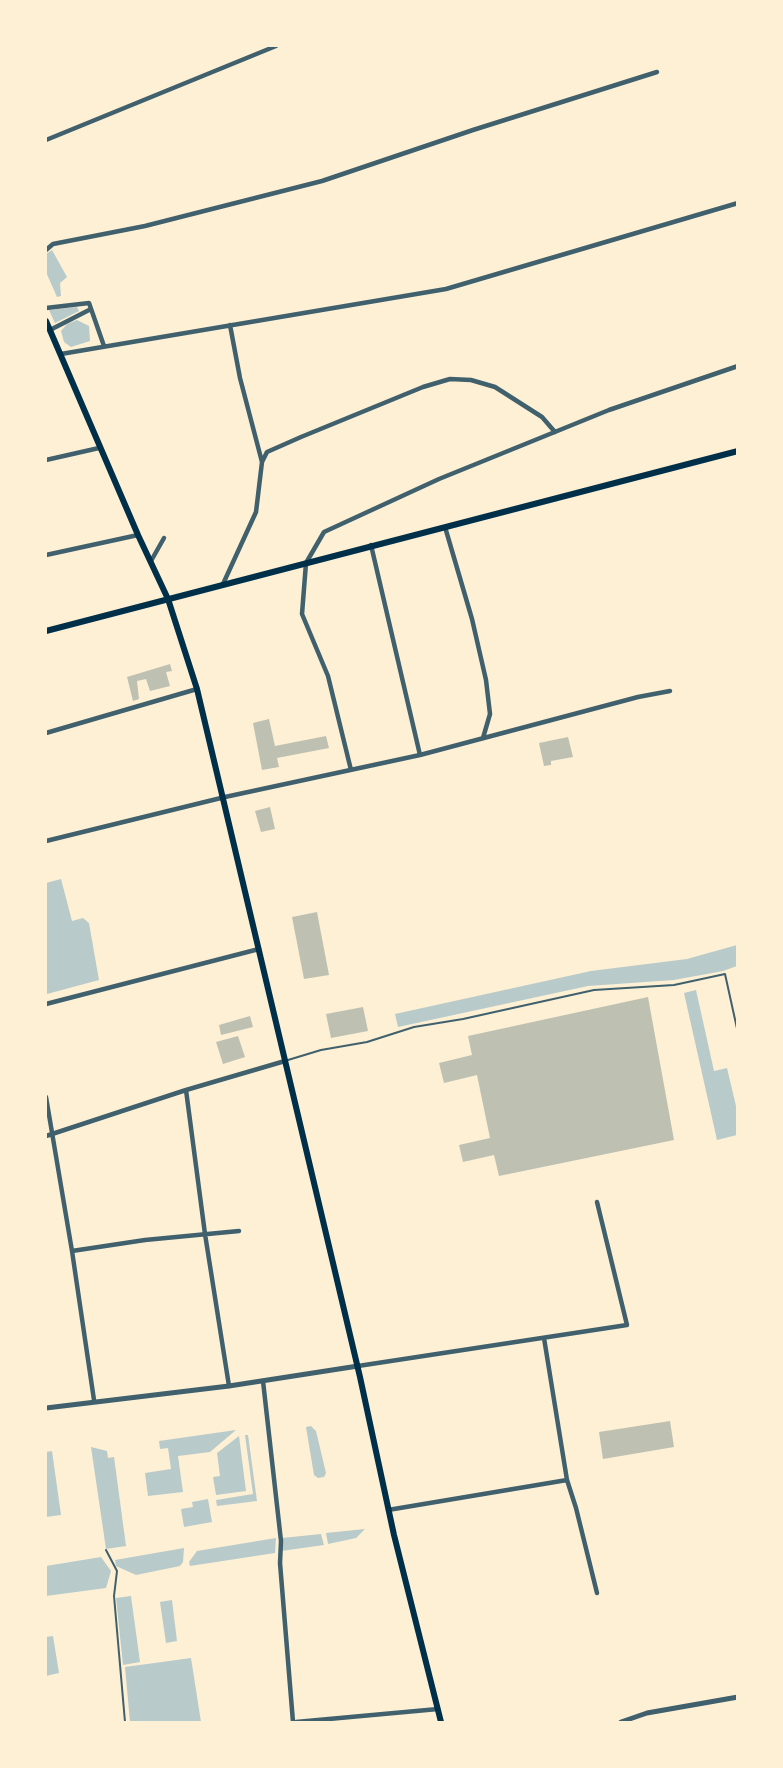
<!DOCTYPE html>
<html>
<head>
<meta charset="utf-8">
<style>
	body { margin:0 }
	#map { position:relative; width:783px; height:1768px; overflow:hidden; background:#fdf0d5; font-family:"Work Sans",sans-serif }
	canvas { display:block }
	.frame { position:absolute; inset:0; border:47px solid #fdf0d5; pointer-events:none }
</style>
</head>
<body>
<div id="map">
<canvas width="783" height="1768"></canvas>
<div class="frame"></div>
</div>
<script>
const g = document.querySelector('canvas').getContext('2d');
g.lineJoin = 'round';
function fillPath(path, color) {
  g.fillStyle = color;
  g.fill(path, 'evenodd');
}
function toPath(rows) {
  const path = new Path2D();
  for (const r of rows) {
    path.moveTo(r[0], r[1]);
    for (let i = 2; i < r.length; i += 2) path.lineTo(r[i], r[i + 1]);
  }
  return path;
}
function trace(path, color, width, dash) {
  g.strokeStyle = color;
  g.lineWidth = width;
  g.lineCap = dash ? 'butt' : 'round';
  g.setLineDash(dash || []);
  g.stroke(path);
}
fillPath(toPath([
	[52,250,67,277,60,283,61,296,57,297,46,272,46,254],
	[77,307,79,311,55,323,49,310],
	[77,320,89,326,90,341,71,347,64,342,61,331,67,324],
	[61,879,72,921,83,918,89,923,99,980,47,994,46,883],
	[737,945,737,966,723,971,674,980,588,986,398,1027,395,1014,591,971,687,959],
	[696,990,714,1071,727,1068,736,1106,737,1106,737,1135,717,1140,684,993],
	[311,1426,316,1431,326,1473,324,1477,318,1478,314,1475,306,1427],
	[236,1430,210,1452,178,1456,183,1492,148,1496,145,1473,171,1469,168,1448,160,1449,159,1441],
	[245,1435,248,1435,257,1501,217,1506,216,1500,253,1494],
	[239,1436,246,1491,216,1495,213,1477,220,1476,217,1453],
	[91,1447,107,1451,108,1458,114,1457,126,1546,106,1549],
	[52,1451,61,1515,46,1517,46,1452],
	[208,1499,212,1522,184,1527,181,1509,193,1507,192,1502],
	[365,1529,356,1538,328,1544,326,1533],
	[321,1534,324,1545,281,1551,282,1538],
	[276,1538,275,1553,190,1566,189,1562,197,1551],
	[184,1548,183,1562,180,1566,136,1575,116,1566,115,1560],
	[101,1557,111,1571,106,1588,46,1596,46,1566],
	[131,1596,140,1662,123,1665,116,1598],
	[172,1600,177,1641,166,1643,160,1602],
	[53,1636,59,1673,46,1676,46,1637],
	[191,1658,201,1722,130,1722,125,1667]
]), '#b9caca');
fillPath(toPath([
	[170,664,172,671,166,672,170,686,150,691,146,679,137,681,139,699,133,701,127,677],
	[269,719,275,746,326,736,329,748,277,758,279,767,262,770,253,723],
	[568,737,573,757,551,761,551,765,544,766,539,743],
	[270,807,275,829,261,832,255,811],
	[317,912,329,975,304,979,292,917],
	[648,997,674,1140,499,1176,494,1155,463,1162,459,1145,490,1138,477,1075,444,1083,439,1063,472,1055,468,1036],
	[363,1007,368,1031,331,1038,326,1014],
	[250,1016,253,1027,221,1035,219,1025],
	[238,1036,245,1057,223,1064,216,1042],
	[670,1421,674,1447,603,1459,599,1432]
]), '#bec0b2');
trace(toPath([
	[288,1060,321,1050,367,1042,414,1027,463,1019,594,990,674,985,725,974,738,1033],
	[106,1550,117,1571,114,1596,125,1722]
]), '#3f606c', 2);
trace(toPath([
	[46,140,276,46],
	[46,250,53,244,145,226,322,181,473,130,657,72],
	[46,308,89,303,104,346],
	[50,330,91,309],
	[61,354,446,289,738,203],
	[46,460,99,448],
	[262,462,267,452,301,437,423,387,450,379,471,380,495,387,542,417,555,432],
	[445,527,472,619,486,680,490,714,483,738],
	[371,545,420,755],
	[46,555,138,535],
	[151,561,164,538],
	[223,584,256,512,262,462,240,378,230,325],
	[46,733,197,689],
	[351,770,328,676,302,614,306,563,324,532,439,479,609,410,738,366],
	[46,841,225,797,420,755,638,697,670,691],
	[46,1004,259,949],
	[186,1090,205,1234,229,1386],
	[46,1097,72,1251,94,1400],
	[46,1136,186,1090,285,1061],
	[72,1251,145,1240,239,1231],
	[544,1338,567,1480,576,1508,597,1593],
	[358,1366,627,1325,597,1202],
	[263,1381,281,1541,280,1563,293,1722],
	[388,1510,567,1480],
	[296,1722,438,1709]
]), '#3f606c', 4.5);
trace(toPath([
	[46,1408,229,1386,358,1366],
	[621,1722,647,1713,738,1697]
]), '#3f606c', 5);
trace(toPath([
	[46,631,738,451]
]), '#003049', 6);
trace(toPath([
	[46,321,138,535,168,599,197,689,360,1377,394,1535,441,1722]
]), '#003049', 6);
</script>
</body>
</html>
